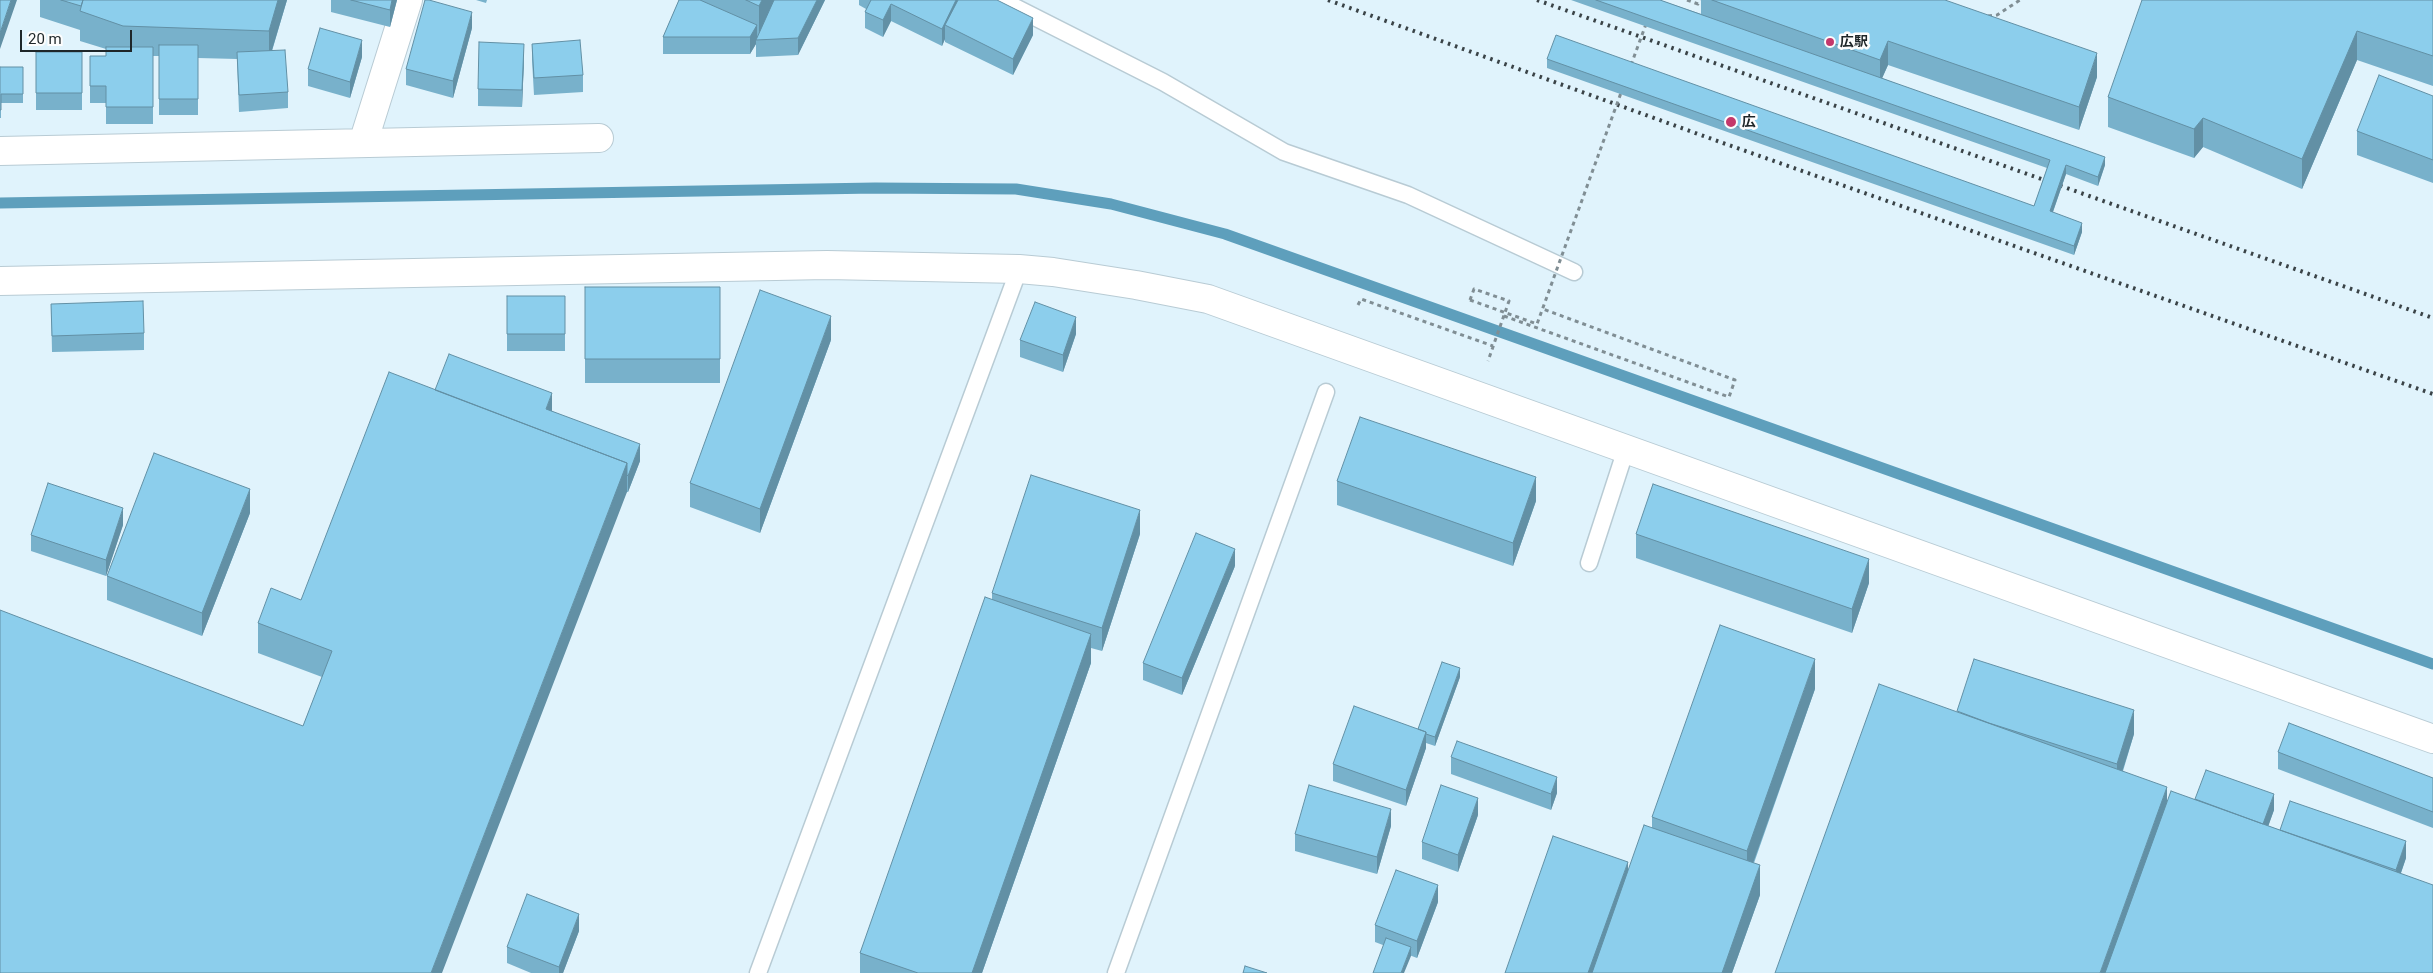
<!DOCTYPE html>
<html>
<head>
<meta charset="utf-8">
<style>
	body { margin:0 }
	#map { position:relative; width:2433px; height:973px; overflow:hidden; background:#e0f3fc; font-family:Roboto,sans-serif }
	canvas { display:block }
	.scale { position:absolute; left:20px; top:30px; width:112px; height:22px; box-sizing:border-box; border:2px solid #1e2629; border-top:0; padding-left:6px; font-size:15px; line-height:18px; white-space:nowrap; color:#1e2629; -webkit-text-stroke:4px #fdfdfd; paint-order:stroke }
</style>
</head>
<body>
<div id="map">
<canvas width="2433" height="973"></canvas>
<div class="scale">20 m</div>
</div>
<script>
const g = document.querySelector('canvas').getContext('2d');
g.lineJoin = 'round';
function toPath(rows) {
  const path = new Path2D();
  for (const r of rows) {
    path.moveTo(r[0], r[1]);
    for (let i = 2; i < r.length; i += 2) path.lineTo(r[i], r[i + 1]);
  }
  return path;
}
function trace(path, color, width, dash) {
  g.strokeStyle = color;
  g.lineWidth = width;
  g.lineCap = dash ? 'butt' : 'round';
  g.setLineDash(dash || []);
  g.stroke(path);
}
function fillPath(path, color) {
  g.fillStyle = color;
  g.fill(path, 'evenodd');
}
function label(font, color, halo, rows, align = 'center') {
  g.font = font + ' Roboto,"Noto Sans JP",sans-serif';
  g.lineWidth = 5;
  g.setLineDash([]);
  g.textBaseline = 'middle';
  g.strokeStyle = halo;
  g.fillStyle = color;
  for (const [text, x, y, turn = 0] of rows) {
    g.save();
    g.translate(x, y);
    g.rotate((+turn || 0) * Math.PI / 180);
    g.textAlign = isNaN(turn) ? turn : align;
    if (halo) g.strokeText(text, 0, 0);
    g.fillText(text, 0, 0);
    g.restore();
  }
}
trace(toPath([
	[0,203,875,188,1016,189,1111,204,1225,234,2433,664]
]), '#5e9fbc', 11);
const service = toPath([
	[1001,0,1163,82,1284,152,1408,195,1574,272],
	[1589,563,1626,449],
	[758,973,1019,269],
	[1116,973,1326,392]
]);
const minor = toPath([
	[363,143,408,0],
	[0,151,599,138]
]);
const tertiary = toPath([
	[0,281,827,265,1019,269,1053,272,1136,285,1208,299,2433,739]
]);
trace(service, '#b8cbd4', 19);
trace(minor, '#b8cbd4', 30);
trace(tertiary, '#b8cbd4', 30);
trace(toPath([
	[1687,0,1698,4,1700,0],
	[1988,16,1997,15,2020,0],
	[1470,300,1474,289,1509,301,1488,361],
	[1358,305,1361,299,1493,346],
	[1504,316,1729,397,1735,380,1543,309]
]), '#808e94', 3, [4, 4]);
trace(service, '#fff', 16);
trace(minor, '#fff', 28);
trace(tertiary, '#fff', 28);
trace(toPath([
	[1328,0,1723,143,2433,394],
	[1537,0,2433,318]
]), '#3a4347', 4, [2.5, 5]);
trace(toPath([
	[1631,65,1646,24],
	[1470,300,1537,324,1622,90]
]), '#808e94', 3, [4, 4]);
fillPath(toPath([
	[40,0,287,0,272,51,288,92,288,108,239,112,237,59,198,58,198,115,159,115,159,56,153,56,153,124,106,124,106,103,90,103,90,56,106,56,106,49,80,41,80,30,40,17],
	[331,0,397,0,390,27,331,12],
	[476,0,487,0,486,3],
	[679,0,825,0,798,55,756,57,756,44,750,54,663,54,663,37],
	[859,0,997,0,1033,35,1013,75,945,42,945,39,942,46,891,21,883,37,865,28,865,12,866,9,859,5],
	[1571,0,1660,0,1701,14,1701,0,1945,0,2097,77,2079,130,1888,65,1882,78,2105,165,2098,186,2066,174,2053,212,2082,232,2074,255,1547,68,1547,59,2034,206,2047,168],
	[2433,0,2433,86,2357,60,2302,189,2203,147,2194,158,2108,127,2108,97],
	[472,28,453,98,406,85,406,69],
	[532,44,583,75,583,92,534,95,532,60],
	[36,52,82,52,82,110,36,110],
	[362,57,350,98,308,86,308,69],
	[524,60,522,107,478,106,478,89],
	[0,67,23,67,23,103,1,103,1,118,0,118],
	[2433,96,2433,183,2357,155,2357,131],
	[585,287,720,287,720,383,585,383],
	[507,296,565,296,565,351,507,351],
	[51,304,144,333,144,350,52,352],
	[1076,334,1063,372,1020,357,1020,340],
	[831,340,760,533,690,507,690,483],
	[435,390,552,410,552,411,640,461,628,492,627,492,303,726,322,677,258,653,258,623,301,600],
	[1337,481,1536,501,1513,566,1337,505],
	[250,513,202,636,107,600,107,576],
	[123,525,106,576,31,551,31,535],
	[1140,534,1102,651,1091,648,1091,663,982,973,860,973,860,953,992,599,992,593],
	[1636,534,1869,583,1852,633,1636,558],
	[1235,566,1182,695,1143,680,1143,663],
	[1460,677,1435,746,1426,743,1426,748,1406,806,1333,781,1333,764,1418,729],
	[1815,689,1754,863,1760,895,1732,973,1505,973,1628,872,1652,828,1652,817],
	[1957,711,2134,734,2123,771,2167,802,2195,799,2274,810,2268,826,2280,830,2406,858,2401,873,2433,973],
	[2278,752,2433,778,2433,828,2278,769],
	[1451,757,1557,793,1551,810,1451,774],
	[1478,815,1458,872,1422,859,1422,842],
	[1391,826,1377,874,1295,851,1295,834],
	[1438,902,1417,958,1375,942,1375,925],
	[579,931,563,973,531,973,507,963,507,947]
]), '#78b1cb');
fillPath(toPath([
	[11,0,17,0,0,49,0,33],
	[278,0,287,0,269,60,269,31],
	[392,0,397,0,390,27,390,10],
	[762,0,776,0,759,36,759,6],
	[817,0,825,0,798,55,798,38],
	[956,0,964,0,945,25,945,39,942,46,942,29],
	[891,4,891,21,883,37,883,20],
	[472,12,472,28,453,98,453,81],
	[1033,18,1033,35,1013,75,1013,59],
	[757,25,757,40,756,40,756,44,750,54,750,37],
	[2357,31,2357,60,2302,189,2302,159],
	[362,40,362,57,350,98,350,82],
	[1888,41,1888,65,1880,83,1880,60],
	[524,44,524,60,522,107,522,90],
	[2097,53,2097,77,2079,130,2079,107],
	[2203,118,2203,147,2194,158,2194,129],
	[2105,157,2105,165,2098,186,2098,177],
	[2066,165,2066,174,2050,220,2050,211],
	[2082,223,2082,232,2074,255,2074,246],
	[831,316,831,340,760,533,760,509],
	[1076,317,1076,334,1063,372,1063,355],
	[552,393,552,410,546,425,546,409],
	[640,444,640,461,628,492,628,476],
	[627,463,627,492,442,973,431,973],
	[1536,477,1536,501,1513,566,1513,543],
	[250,489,250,513,202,636,202,613],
	[123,508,123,525,106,576,106,560],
	[1140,510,1140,534,1102,651,1102,628],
	[1235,549,1235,566,1182,695,1182,678],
	[1869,559,1869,583,1852,633,1852,609],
	[1091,634,1091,663,982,973,972,973],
	[1815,659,1815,689,1747,880,1747,851],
	[1460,668,1460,677,1435,746,1435,737],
	[2134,710,2134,734,2117,788,2117,764],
	[1426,732,1426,748,1406,806,1406,790],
	[1557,777,1557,793,1551,810,1551,794],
	[2167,787,2167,816,2110,973,2100,973],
	[2274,794,2274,810,2263,841,2263,824],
	[1478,798,1478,815,1458,872,1458,855],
	[1391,809,1391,826,1377,874,1377,857],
	[2406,841,2406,858,2396,887,2396,870],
	[1628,862,1628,885,1597,973,1588,973],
	[1760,865,1760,895,1732,973,1722,973],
	[1438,885,1438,902,1417,958,1417,941],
	[579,914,579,931,563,973,559,973,559,967],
	[1411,947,1411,956,1404,973,1401,973]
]), '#6290a5');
const building = toPath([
	[0,0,11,0,0,33,0,0],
	[61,0,83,0,81,6,61,0],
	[83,0,278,0,269,31,123,26,80,11,83,0],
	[351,0,392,0,390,10,351,0],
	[425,0,429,0,472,12,453,81,406,69,425,0],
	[679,0,700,0,757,25,750,37,663,37,679,0],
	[746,0,762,0,759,6,746,0],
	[774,0,817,0,798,38,756,40,774,0],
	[871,0,956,0,942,29,891,4,883,20,865,12,871,0],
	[958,0,997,0,1033,18,1013,59,945,25,958,0],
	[1596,0,1660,0,2105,157,2098,177,2066,165,2050,211,2082,223,2074,246,1547,59,1556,35,2034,206,2050,160,1596,0],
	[1712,0,1945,0,2097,53,2079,107,1888,41,1880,60,1712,0],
	[2142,0,2433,0,2433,56,2357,31,2302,159,2203,118,2194,129,2108,97,2142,0],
	[320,28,362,40,350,82,308,69,320,28],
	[580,40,583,75,534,78,532,44,580,40],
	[479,42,524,44,522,90,478,89,479,42],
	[159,45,198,45,198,99,159,99,159,45],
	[106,47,153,47,153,107,106,107,106,86,90,86,90,56,106,56,106,47],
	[285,50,288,92,239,95,237,52,285,50],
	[36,52,82,52,82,93,36,93,36,52],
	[0,67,23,67,23,94,1,94,1,110,0,110,0,67],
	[2379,75,2433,96,2433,160,2357,131,2379,75],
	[585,287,720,287,720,359,585,359,585,287],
	[760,290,831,316,760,509,690,483,760,290],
	[507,296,565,296,565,334,507,334,507,296],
	[143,301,144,333,52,336,51,304,143,301],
	[1035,302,1076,317,1063,355,1020,340,1035,302],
	[449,354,552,393,546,409,640,444,628,476,627,475,627,463,435,390,449,354],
	[389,372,627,463,431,973,0,973,0,610,303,726,332,651,258,623,271,588,301,600,389,372],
	[1360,417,1536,477,1513,543,1337,481,1360,417],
	[154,453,250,489,202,613,107,576,154,453],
	[1031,475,1140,510,1102,628,992,593,1031,475],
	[48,483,123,508,106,560,31,535,48,483],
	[1653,484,1869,559,1852,609,1636,534,1653,484],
	[1196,533,1235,549,1182,678,1143,663,1196,533],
	[985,597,1091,634,972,973,918,973,860,953,985,597],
	[1720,625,1815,659,1747,851,1652,817,1720,625],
	[1974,659,2134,710,2117,764,1989,723,1957,711,1974,659],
	[1442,662,1460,668,1435,737,1426,734,1426,732,1418,729,1442,662],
	[1879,684,2167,787,2100,973,1775,973,1879,684],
	[1354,706,1426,732,1406,790,1333,764,1354,706],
	[2289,723,2433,778,2433,812,2278,752,2289,723],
	[1457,741,1557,777,1551,794,1451,757,1457,741],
	[2206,770,2274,794,2263,824,2195,799,2206,770],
	[1309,785,1391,809,1377,857,1295,834,1309,785],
	[1441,785,1478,798,1458,855,1422,842,1441,785],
	[2171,791,2433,885,2433,973,2105,973,2171,791],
	[2290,801,2406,841,2396,870,2280,830,2290,801],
	[1644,825,1760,865,1722,973,1592,973,1644,825],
	[1553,836,1628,862,1588,973,1505,973,1553,836],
	[1396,870,1438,885,1417,941,1375,925,1396,870],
	[527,894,579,914,559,967,507,947,527,894],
	[1386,938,1411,947,1401,973,1373,973,1386,938],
	[1245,966,1267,973,1243,973,1245,966]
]);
fillPath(building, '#8cceec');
trace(building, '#6290a5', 1);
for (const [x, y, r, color] of [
	[1830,42,5,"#c4386b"],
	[1731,122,6,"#c4386b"]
]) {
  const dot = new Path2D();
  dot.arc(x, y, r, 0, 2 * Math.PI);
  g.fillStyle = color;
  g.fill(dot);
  trace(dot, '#fdfdfd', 2);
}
label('bold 14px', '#1e2629', '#fdfdfd', [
	["広駅",1840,42],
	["広",1742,122]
], 'left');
</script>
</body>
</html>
